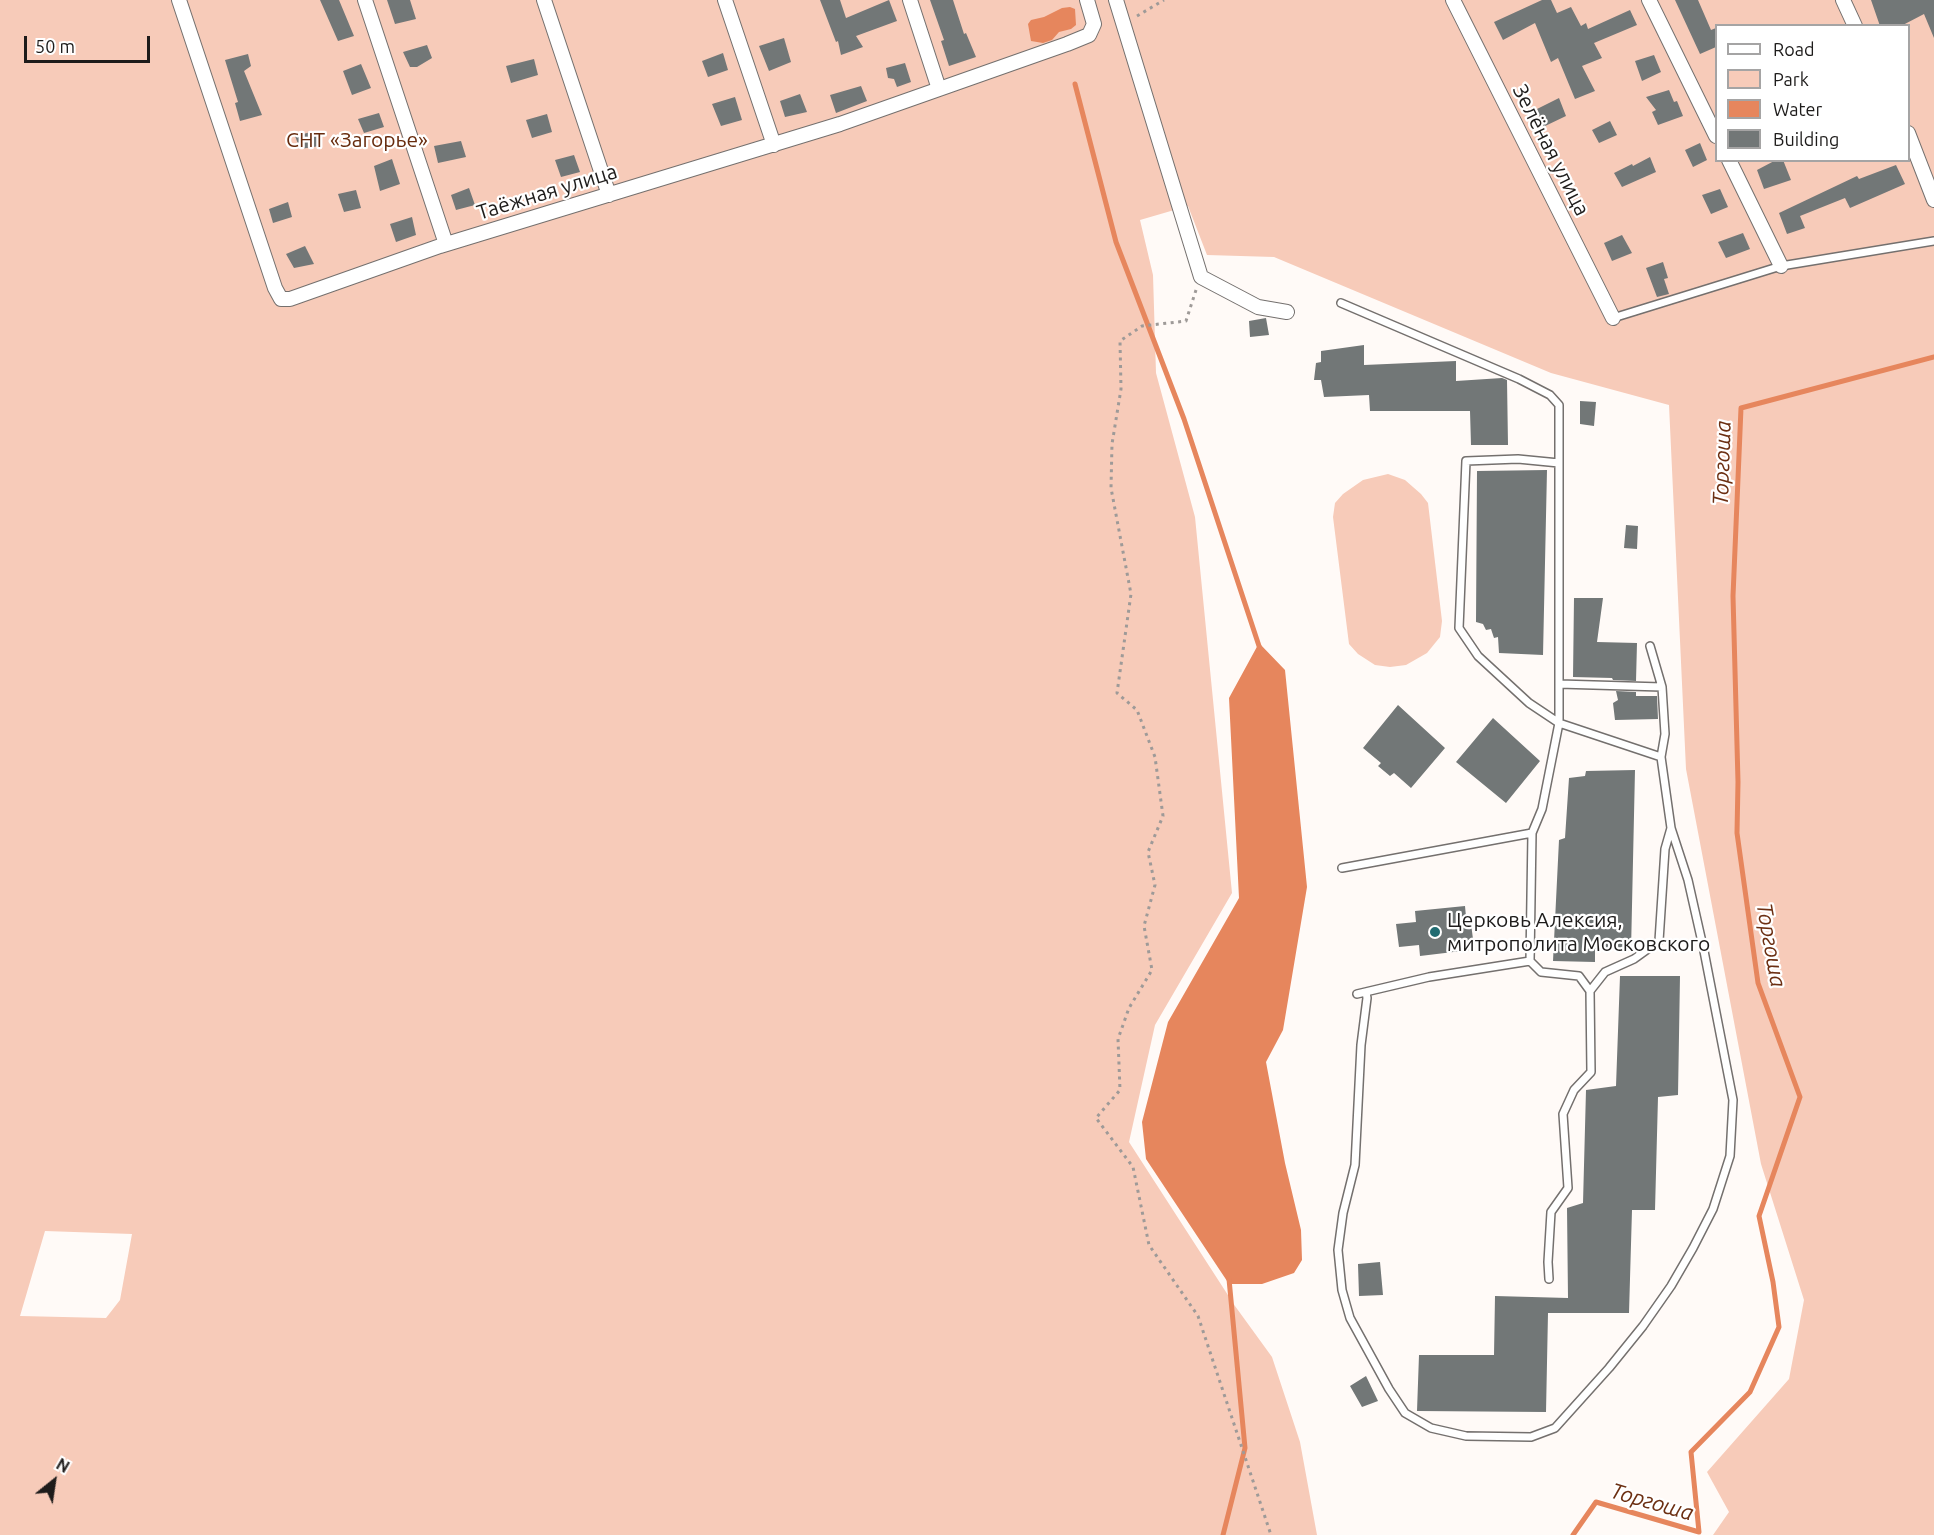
<!DOCTYPE html>
<html>
<head>
<meta charset="utf-8">
<style>
	body { margin:0 }
	#map { position:relative; width:1934px; height:1535px; overflow:hidden; background:#fffaf7; font-family:Ubuntu,sans-serif }
	canvas { display:block }
	.legend { position:absolute; left:1715px; top:24px; width:195px; height:138px; box-sizing:border-box; background:#fff; border:2px solid #a5a4a4; margin:0; padding:8px 10px; list-style:none; font-size:18px; color:#1e1c1b }
	.legend li { display:flex; align-items:center; gap:12px; height:30px }
	.legend b { width:30px; border:2px solid #a5a4a4 }
	.north { position:absolute; left:24px; top:1451px; width:60px; height:60px; -webkit-text-stroke:4px #fff; paint-order:stroke; rotate:30deg; font-size:16px; font-weight:700; line-height:24px; text-align:center; color:#1e1c1b }
	.north::after { content:''; display:block; margin:auto; width:21px; height:27px; background:#1e1c1b; clip-path:polygon(50% 0,100% 100%,50% 72%,0 100%) }
	.scale { position:absolute; left:24px; top:36px; width:126px; height:27px; box-sizing:border-box; border:3px solid #1e1c1b; border-top:0; padding-left:8px; font-size:18px; line-height:21px; white-space:nowrap; color:#1e1c1b; -webkit-text-stroke:4px #fff; paint-order:stroke }
</style>
</head>
<body>
<div id="map">
<canvas width="1934" height="1535"></canvas>
<ul class="legend">
<li><b style="height:8px;background:#fff"></b>Road</li>
<li><b style="height:16px;background:#f7cbb9"></b>Park</li>
<li><b style="height:16px;background:#e6865d"></b>Water</li>
<li><b style="height:16px;background:#727777"></b>Building</li>
</ul>
<div class="north">N</div>
<div class="scale">50 m</div>
</div>
<script>
const g = document.querySelector('canvas').getContext('2d');
g.lineJoin = 'round';
function fillPath(path, color) {
  g.fillStyle = color;
  g.fill(path, 'evenodd');
}
function toPath(rows) {
  const path = new Path2D();
  for (const r of rows) {
    path.moveTo(r[0], r[1]);
    for (let i = 2; i < r.length; i += 2) path.lineTo(r[i], r[i + 1]);
  }
  return path;
}
function trace(path, color, width, dash) {
  g.strokeStyle = color;
  g.lineWidth = width;
  g.lineCap = dash ? 'butt' : 'round';
  g.setLineDash(dash || []);
  g.stroke(path);
}
function label(font, color, halo, rows, align = 'center') {
  g.font = font + ' Ubuntu,sans-serif';
  g.lineWidth = 4.5;
  g.setLineDash([]);
  g.textBaseline = 'middle';
  g.strokeStyle = halo;
  g.fillStyle = color;
  for (const [text, x, y, turn = 0] of rows) {
    g.save();
    g.translate(x, y);
    g.rotate((+turn || 0) * Math.PI / 180);
    g.textAlign = isNaN(turn) ? turn : align;
    if (halo) g.strokeText(text, 0, 0);
    g.fillText(text, 0, 0);
    g.restore();
  }
}
fillPath(toPath([
	[0,0,1934,0,1934,1535,1713,1535,1729,1512,1707,1472,1789,1379,1804,1300,1761,1164,1686,769,1669,405,1551,373,1274,257,1207,255,1188,206,1140,220,1153,275,1156,373,1195,517,1232,893,1155,1025,1129,1142,1235,1306,1272,1357,1300,1442,1317,1535,0,1535],
	[1716,26,1908,26,1908,160,1716,160],
	[45,1231,132,1234,120,1300,106,1318,20,1316],
	[1388,474,1405,480,1421,494,1428,503,1442,621,1440,637,1427,653,1406,665,1390,667,1375,665,1358,654,1349,644,1333,517,1335,503,1343,494,1363,480]
]), '#f7cbb9');
fillPath(toPath([
	[1070,7,1075,9,1076,25,1071,29,1059,32,1052,40,1043,43,1031,41,1028,24,1031,20,1044,17,1062,8],
	[1259,643,1285,670,1307,887,1283,1030,1266,1062,1285,1163,1301,1230,1302,1260,1294,1273,1262,1284,1229,1284,1146,1159,1142,1122,1168,1022,1239,898,1229,698]
]), '#e6865d');
trace(toPath([
	[1075,84,1116,242,1184,419,1260,649],
	[1223,1535,1245,1448,1229,1279],
	[1573,1535,1596,1502,1699,1532,1691,1452,1750,1392,1779,1327,1773,1282,1759,1216,1800,1097,1758,983,1737,833,1738,782,1733,596,1741,408,1934,357]
]), '#e6865d', 5);
fillPath(toPath([
	[320,0,339,0,354,36,338,41],
	[387,0,410,0,416,19,395,24],
	[820,0,840,0,846,18,889,0,897,21,856,36,863,47,841,55,838,41,836,42],
	[930,0,953,0,964,34,966,33,976,57,949,66,941,41,944,40],
	[1542,0,1551,0,1557,13,1571,7,1581,26,1586,23,1588,29,1630,10,1637,25,1594,43,1602,58,1582,66,1595,91,1575,99,1558,58,1551,62,1535,23,1503,40,1494,22],
	[1675,0,1698,0,1711,30,1716,28,1716,47,1700,54],
	[1871,0,1934,0,1934,38,1924,14,1901,26,1880,26],
	[784,38,791,62,769,71,759,46],
	[427,45,432,58,417,67,410,67,403,52],
	[723,53,728,70,708,77,702,61],
	[248,54,251,66,244,71,262,115,240,121,235,103,238,102,225,60],
	[1654,55,1661,72,1642,81,1635,61],
	[534,59,538,75,511,83,506,66],
	[905,63,911,82,897,87,894,79,888,78,886,68],
	[361,64,371,88,352,95,343,71],
	[861,86,867,101,836,113,830,95],
	[1669,90,1674,102,1677,101,1683,116,1658,125,1652,112,1656,110,1646,97],
	[800,94,807,112,785,117,780,101],
	[735,97,742,120,721,126,712,104],
	[1559,98,1566,116,1543,127,1537,109],
	[379,113,384,127,364,133,358,119],
	[547,114,552,132,532,138,526,120],
	[1610,121,1617,135,1599,143,1592,130],
	[315,131,320,146,300,149,295,136],
	[461,141,466,157,438,163,434,146],
	[1700,143,1707,160,1693,167,1685,150],
	[574,155,580,172,561,177,555,160],
	[1650,157,1656,172,1622,187,1614,173,1632,164,1633,166],
	[392,159,400,184,380,191,374,166],
	[1776,160,1783,160,1791,180,1764,189,1757,170],
	[1896,165,1905,184,1850,208,1845,198,1800,216,1805,228,1787,234,1779,213,1857,176,1859,179],
	[469,188,475,205,456,210,451,195],
	[1720,189,1728,207,1711,214,1702,195],
	[356,190,361,208,344,212,338,194],
	[288,202,292,217,273,223,269,209],
	[412,217,416,235,396,242,390,224],
	[1743,233,1750,249,1726,258,1718,242],
	[1622,235,1632,253,1612,261,1604,243],
	[305,246,314,264,294,268,286,254],
	[1663,262,1668,278,1664,279,1669,294,1657,297,1646,268],
	[1266,318,1269,335,1250,337,1249,321],
	[1364,345,1364,365,1456,361,1456,381,1502,378,1507,380,1508,445,1471,445,1470,411,1370,411,1369,395,1324,397,1321,380,1314,380,1316,363,1321,362,1321,351],
	[1580,401,1596,402,1594,426,1580,424],
	[1547,470,1543,655,1499,653,1498,637,1494,638,1491,629,1486,630,1483,624,1476,622,1477,471],
	[1626,525,1638,526,1637,549,1624,548],
	[1574,598,1603,598,1597,642,1637,643,1636,681,1613,680,1612,678,1573,677],
	[1616,691,1636,692,1636,696,1657,696,1658,719,1615,720,1613,703,1618,700],
	[1398,705,1445,748,1411,788,1394,773,1390,776,1378,766,1381,763,1363,748],
	[1493,718,1540,761,1506,803,1456,762],
	[1635,770,1631,951,1595,949,1595,962,1553,961,1559,840,1565,838,1569,778,1585,776,1586,771],
	[1465,906,1466,917,1470,916,1473,939,1468,940,1470,950,1420,956,1419,945,1399,947,1396,924,1416,922,1415,911],
	[1620,976,1680,976,1678,1095,1658,1097,1655,1210,1632,1210,1629,1313,1548,1313,1546,1412,1417,1411,1419,1355,1494,1355,1495,1296,1568,1298,1567,1208,1583,1203,1586,1090,1616,1086],
	[1380,1262,1383,1295,1359,1296,1358,1264],
	[1366,1376,1378,1401,1362,1407,1350,1386]
]), '#727777');
const lane = toPath([
	[1341,303,1519,379,1550,395,1559,405,1559,723,1542,809,1532,833,1342,868],
	[1613,318,1781,266,1934,241],
	[1650,646,1662,687,1665,734,1661,757],
	[1559,684,1662,687],
	[1530,961,1541,972,1579,976,1590,991,1591,1072,1574,1090,1563,1114,1568,1188,1551,1212,1548,1262,1549,1279],
	[1590,991,1605,972,1634,959,1659,941,1665,849,1671,828],
	[1366,992,1367,998,1361,1045,1355,1165,1343,1213,1338,1250,1342,1290,1350,1318,1389,1389,1405,1413,1431,1428,1466,1436,1531,1437,1555,1428,1609,1368,1643,1326,1671,1286,1693,1248,1713,1209,1730,1156,1733,1100,1704,951,1688,880,1671,828,1661,757,1559,723,1529,703,1478,656,1459,628,1466,461,1518,459,1559,463],
	[1357,994,1429,977,1530,961,1532,833]
]);
const street = toPath([
	[179,0,275,288,281,299,290,299,440,246,840,124,1067,44,1089,35,1094,24,1087,0],
	[365,0,446,244],
	[544,0,609,195],
	[725,0,774,145],
	[910,0,939,89],
	[1116,0,1201,277,1258,307,1287,312],
	[1453,0,1613,318],
	[1649,0,1716,136],
	[1843,0,1855,26],
	[1908,133,1934,200],
	[1729,160,1781,266]
]);
trace(lane, '#74706e', 10);
trace(street, '#74706e', 16);
trace(toPath([
	[1137,16,1164,0],
	[1196,290,1186,321,1142,326,1120,341,1121,389,1112,444,1111,488,1131,594,1117,693,1137,710,1155,757,1163,816,1148,852,1155,885,1144,926,1152,970,1129,1008,1118,1039,1120,1090,1096,1118,1133,1167,1149,1245,1198,1316,1271,1535]
]), '#9e9a98', 3, [3, 4.5]);
trace(lane, '#fff', 7);
trace(street, '#fff', 14);
for (const [x, y, r, color] of [
	[1435,932,6,"#216c72"]
]) {
  const dot = new Path2D();
  dot.arc(x, y, r, 0, 2 * Math.PI);
  g.fillStyle = color;
  g.fill(dot);
  trace(dot, '#fff', 2);
}
label('21px', '#672b0d', '#fff', [
	["СНТ «Загорье»",357,140]
]);
label('21px', '#1e1c1b', '#fff', [
	["Зелёная улица",1551,150,63],
	["Таёжная улица",547,192,-17]
]);
label('21px', '#1e1c1b', '#fff', [
	["Церковь Алексия,",1447,920],
	["митрополита Московского",1447,944]
], 'left');
label('italic 22px', '#6c2f12', '#fff', [
	["Торгоша",1722,463,-88],
	["Торгоша",1771,945,80],
	["Торгоша",1652,1502,16]
]);
</script>
</body>
</html>
